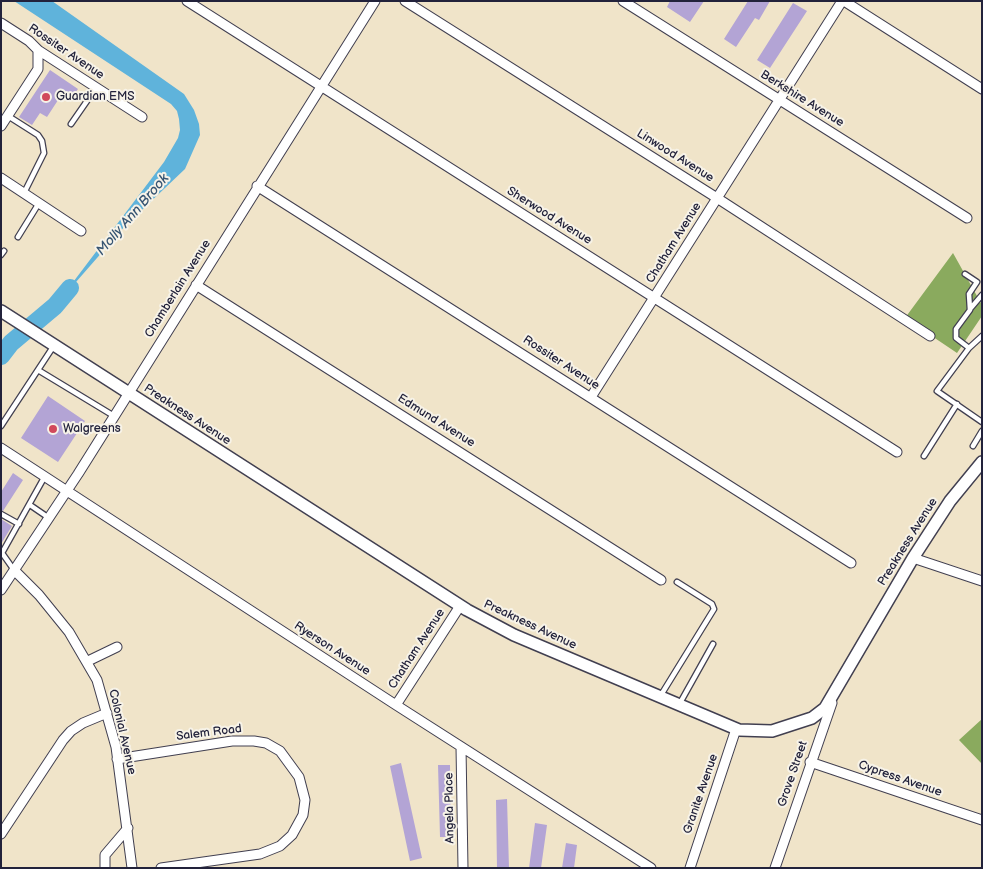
<!DOCTYPE html>
<html>
<head>
<meta charset="utf-8">
<style>
	body { margin:0 }
	#map { position:relative; width:983px; height:869px; overflow:hidden; background:#f0e4c9; font-family:"Balsamiq Sans",sans-serif }
	canvas { display:block }
	.frame { position:absolute; inset:0; border:2px solid #22223b; pointer-events:none }
</style>
</head>
<body>
<div id="map">
<canvas width="983" height="869"></canvas>
<div class="frame"></div>
</div>
<script>
const g = document.querySelector('canvas').getContext('2d');
g.lineJoin = 'round';
function fillPath(path, color) {
  g.fillStyle = color;
  g.fill(path, 'evenodd');
}
function toPath(rows) {
  const path = new Path2D();
  for (const r of rows) {
    path.moveTo(r[0], r[1]);
    for (let i = 2; i < r.length; i += 2) path.lineTo(r[i], r[i + 1]);
  }
  return path;
}
function trace(path, color, width, dash) {
  g.strokeStyle = color;
  g.lineWidth = width;
  g.lineCap = dash ? 'butt' : 'round';
  g.setLineDash(dash || []);
  g.stroke(path);
}
function label(font, color, halo, rows, align = 'center') {
  g.font = font + ' "Balsamiq Sans",sans-serif';
  g.lineWidth = 4;
  g.setLineDash([]);
  g.textBaseline = 'middle';
  g.strokeStyle = halo;
  g.fillStyle = color;
  for (const [text, x, y, turn = 0] of rows) {
    g.save();
    g.translate(x, y);
    g.rotate((+turn || 0) * Math.PI / 180);
    g.textAlign = isNaN(turn) ? turn : align;
    if (halo) g.strokeText(text, 0, 0);
    g.fillText(text, 0, 0);
    g.restore();
  }
}
fillPath(toPath([
	[953,253,982,305,982,316,957,353,905,318],
	[982,719,982,764,959,740]
]), '#8aaa5e');
fillPath(toPath([
	[14,1,52,1,184,94,194,110,199,124,200,135,185,169,125,226,55,306,164,162,178,138,180,130,179,119,177,111,171,104]
]), '#5fb3db');
trace(toPath([
	[1,356,11,343,55,306,70,288]
]), '#5fb3db', 18);
fillPath(toPath([
	[670,1,704,1,690,22,667,7],
	[748,1,770,1,759,20,755,18,736,47,724,39],
	[793,3,807,11,770,68,757,60],
	[50,70,78,89,70,100,62,94,47,117,40,113,32,125,19,117],
	[48,396,85,421,58,462,21,438],
	[13,473,23,480,3,511,1,510,1,492],
	[1,519,12,526,1,544],
	[401,763,422,858,410,861,390,766],
	[438,765,450,765,451,837,440,837],
	[507,799,509,868,497,868,496,800],
	[535,823,547,825,541,868,529,868],
	[566,843,577,845,574,868,562,868]
]), '#b3a4d5');
const lane = toPath([
	[8,116,38,135,42,141,44,153,24,193],
	[71,124,96,88],
	[18,237,39,203],
	[1,255,4,251],
	[965,274,977,282,969,294,970,310,956,329,956,338,969,348,937,391,982,422],
	[970,309,982,295],
	[969,348,982,336],
	[38,370,114,416],
	[1,426,53,347],
	[973,446,982,431],
	[924,456,957,404],
	[30,505,49,518],
	[1,514,19,524],
	[14,570,2,553,45,476],
	[661,695,714,609,712,604,677,582],
	[680,703,713,644]
]);
const street = toPath([
	[187,1,897,452],
	[405,1,717,198,930,336],
	[623,1,967,218],
	[844,1,982,89],
	[1,23,29,41,38,50,142,117],
	[1,126,38,69,38,50],
	[1,178,81,231],
	[257,186,851,563],
	[196,285,661,580],
	[591,397,842,1],
	[1,448,396,705,651,868],
	[913,558,982,581],
	[14,570,39,595,69,632,97,680,116,747,132,868],
	[1,590,78,474,375,1],
	[88,661,117,647],
	[396,705,460,606],
	[461,747,463,868],
	[117,759,232,741,254,741,266,743,280,751,299,777,305,800,303,815,292,835,280,846,260,854,161,868],
	[810,762,982,820],
	[1,834,63,740,71,731,83,723,107,713],
	[105,868,105,855,128,828],
	[690,868,736,729],
	[775,868,832,703]
]);
const secondary = toPath([
	[1,311,467,610,514,635,739,730,772,731,812,718,825,708,913,558,950,501,982,462]
]);
trace(lane, '#413f50', 7);
trace(street, '#413f50', 11);
trace(secondary, '#413f50', 14);
trace(lane, '#fff', 4.5);
trace(street, '#fff', 9);
trace(secondary, '#fff', 11);
for (const [x, y, r, color] of [
	[46,97,5,"#d1495b"],
	[53,429,5,"#d1495b"]
]) {
  const dot = new Path2D();
  dot.arc(x, y, r, 0, 2 * Math.PI);
  g.fillStyle = color;
  g.fill(dot);
  trace(dot, '#f7f3e8', 2);
}
label('12px', '#22223b', '#f7f3e8', [
	["Rossiter Avenue",66,52,34],
	["Berkshire Avenue",802,99,32],
	["Linwood Avenue",675,156,32],
	["Sherwood Avenue",549,216,32],
	["Chatham Avenue",674,243,-58],
	["Chamberlain Avenue",178,289,-58],
	["Rossiter Avenue",561,363,33],
	["Preakness Avenue",187,415,33],
	["Edmund Avenue",436,421,32],
	["Preakness Avenue",908,542,-58],
	["Preakness Avenue",530,625,25],
	["Ryerson Avenue",332,649,33],
	["Chatham Avenue",417,649,-57],
	["Colonial Avenue",122,732,77],
	["Salem Road",209,733,-7],
	["Grove Street",793,774,-71],
	["Cypress Avenue",900,779,19],
	["Granite Avenue",701,794,-71],
	["Angela Place",450,808,-91]
]);
label('12px', '#22223b', '#f7f3e8', [
	["Guardian EMS",56,97],
	["Walgreens",63,429]
], 'left');
label('italic 14px', '#375573', '#f7f3e8', [
	["Molly Ann Brook",133,215,-49]
]);
</script>
</body>
</html>
